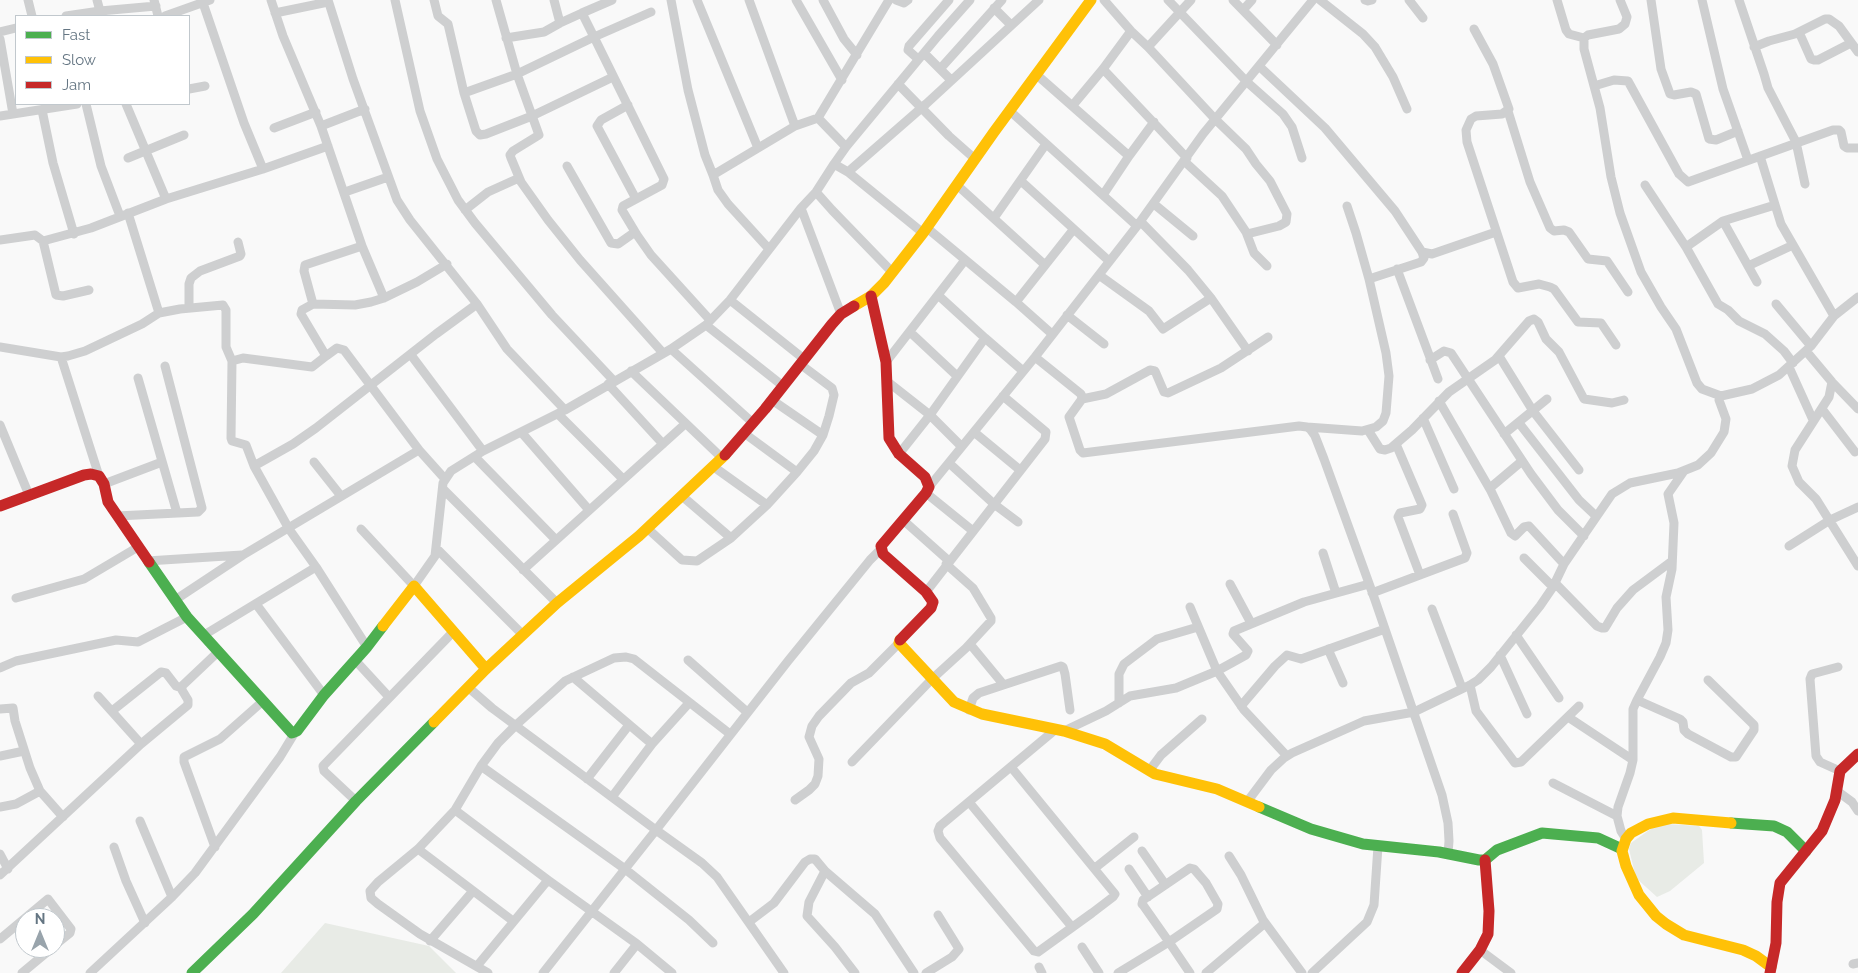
<!DOCTYPE html>
<html>
<head>
<meta charset="utf-8">
<style>
	body { margin:0 }
	#map { position:relative; width:1858px; height:973px; overflow:hidden; background:#f9f9f9; font-family:Raleway,sans-serif }
	canvas { display:block }
	.legend { position:absolute; left:15px; top:15px; width:175px; height:90px; box-sizing:border-box; background:#fff; border:1px solid #c1c8cd; margin:0; padding:6px 9px; list-style:none; font-size:15px; color:#657683 }
	.legend li { display:flex; align-items:center; gap:10px; height:25px }
	.legend b { width:25px; border:1px solid #c1c8cd }
	.north { position:absolute; left:15px; top:908px; width:50px; height:50px; box-sizing:border-box; background:#fff; border:1px solid #c1c8cd; border-radius:50%; rotate:0deg; font-size:14px; font-weight:700; line-height:20px; text-align:center; color:#657683 }
	.north::after { content:''; display:block; margin:auto; width:18px; height:22px; background:#99a4ac; clip-path:polygon(50% 0,100% 100%,50% 72%,0 100%) }
</style>
</head>
<body>
<div id="map">
<canvas width="1858" height="973"></canvas>
<ul class="legend">
<li><b style="height:6px;background:#4caf50"></b>Fast</li>
<li><b style="height:6px;background:#ffc107"></b>Slow</li>
<li><b style="height:6px;background:#c62828"></b>Jam</li>
</ul>
<div class="north">N</div>
</div>
<script>
const g = document.querySelector('canvas').getContext('2d');
g.lineJoin = 'round';
function fillPath(path, color) {
  g.fillStyle = color;
  g.fill(path, 'evenodd');
}
function toPath(rows) {
  const path = new Path2D();
  for (const r of rows) {
    path.moveTo(r[0], r[1]);
    for (let i = 2; i < r.length; i += 2) path.lineTo(r[i], r[i + 1]);
  }
  return path;
}
function trace(path, color, width, dash) {
  g.strokeStyle = color;
  g.lineWidth = width;
  g.lineCap = dash ? 'butt' : 'round';
  g.setLineDash(dash || []);
  g.stroke(path);
}
fillPath(toPath([
	[1668,824,1699,826,1702,830,1704,863,1670,891,1657,897,1636,878,1629,849,1631,843,1652,828],
	[325,923,429,946,456,973,281,973]
]), '#e8ebe6');
trace(toPath([
	[28,0,32,16],
	[97,0,100,11],
	[154,0,158,16],
	[271,0,283,36,321,126,362,246,384,298,417,282,447,264],
	[328,0,353,79,397,200,410,220,477,304,507,349,565,410],
	[395,0,420,111,437,159,458,200,475,223,552,315,614,381],
	[434,0,438,16,448,24,464,93,476,131,480,135,486,134,532,116,613,77],
	[554,0,560,23],
	[671,0,688,90,705,155,713,175],
	[697,0,758,148],
	[749,0,795,126],
	[796,0,842,80],
	[823,0,844,39,857,55],
	[896,0,904,3,908,0],
	[1104,0,1131,31,1148,47,1215,119,1246,149,1256,164,1270,181,1287,214,1286,222,1279,226,1247,234],
	[1168,0,1247,82,1283,114,1292,127,1302,158],
	[1233,0,1277,45],
	[1320,0,1363,34,1375,47,1393,77,1407,109],
	[1365,0,1368,1,1372,0],
	[1409,0,1423,18],
	[1557,0,1566,30,1569,34,1584,38],
	[1620,0,1627,17,1625,24,1619,29,1588,35,1584,38,1584,49,1600,108,1611,177,1620,213,1641,272,1661,307,1676,329,1697,383,1702,389,1721,396],
	[1651,0,1661,69,1670,94,1674,95,1691,92,1696,94,1709,139,1716,140,1738,131],
	[1702,0,1723,89,1748,160],
	[1739,0,1764,74,1768,88,1796,142,1805,184],
	[203,3,244,123,263,169],
	[994,8,1011,25],
	[1243,10,1252,0],
	[651,12,594,37,664,179,662,185,623,206,622,210,637,235,651,255,710,320],
	[275,13,328,2],
	[582,13,612,0],
	[66,16,100,11,156,6],
	[165,16,210,0],
	[1474,29,1493,64,1509,109,1502,114,1476,116,1471,119,1466,130,1467,142,1513,282,1518,288,1539,284,1550,287,1554,289,1578,322,1601,323,1616,345],
	[0,32,16,28],
	[1799,32,1811,59,1814,60,1818,60,1851,43],
	[506,38,544,32,560,23,582,13,594,37,517,74,539,135,513,151,510,155,511,158,521,182,548,220,580,260,663,353],
	[0,39,13,114],
	[1148,47,1191,0],
	[1754,47,1769,41,1795,34,1825,19,1829,19,1839,26,1858,52],
	[924,53,951,80],
	[918,59,908,50,909,46,949,0],
	[1259,66,1325,128,1395,211,1422,252,1432,254,1496,232],
	[940,69,1002,0],
	[1103,69,1187,158],
	[1037,75,1129,156],
	[898,84,949,136,975,159],
	[1594,86,1614,80,1628,81,1679,174,1688,182,1833,130,1839,130,1841,132,1844,146,1847,148,1858,148],
	[189,89,205,86],
	[464,93,517,74,496,0],
	[86,104,101,166,120,216],
	[126,104,166,199,263,169,328,146],
	[628,105,601,120,597,126,636,199],
	[1073,105,1103,69,1131,31],
	[42,110,53,163,74,234],
	[1010,111,1137,226],
	[1508,111,1530,182,1550,228,1554,231,1564,230,1569,232,1588,259,1607,261,1628,292],
	[0,116,77,104],
	[818,118,846,147,834,164],
	[321,126,365,109],
	[274,128,316,112],
	[846,147,938,36,970,0],
	[1760,156,1781,224,1834,316],
	[128,158,184,135],
	[1184,161,1222,196,1246,232,1254,253,1267,266],
	[567,166,611,243,618,244,635,232],
	[848,172,926,104,1039,0],
	[1021,181,1109,261],
	[957,185,1045,265],
	[1645,185,1686,247,1718,304,1728,310,1739,321,1765,334,1784,351,1793,363],
	[345,192,388,177],
	[816,192,832,210,892,272],
	[1103,195,1129,156,1154,122],
	[1154,204,1193,236],
	[801,208,841,314],
	[465,210,488,192,519,178],
	[994,218,1046,144],
	[1723,221,1757,282],
	[1141,222,1188,270,1211,298,1248,351],
	[927,228,1016,302,1052,334],
	[0,240,35,235,43,241,91,228,166,199],
	[43,241,56,295,63,296,89,290],
	[1686,247,1723,221,1775,205],
	[769,249,728,204,718,190,713,175,795,126,818,118,889,0],
	[1748,266,1793,245],
	[1397,269,1438,379],
	[1099,275,1149,311,1163,329,1211,298],
	[1369,279,1421,262,1424,258,1422,252],
	[938,295,985,338],
	[384,298,371,302,355,305,313,304,302,310,301,314,326,356,337,348,344,350,419,450],
	[730,300,804,359],
	[1016,302,1073,230],
	[313,304,304,271,305,265,362,246],
	[1776,304,1811,346],
	[189,308,189,284,191,278,200,271,240,256,241,254,238,242],
	[159,313,180,309,223,305,226,310,226,347,232,361],
	[1067,315,1104,344],
	[706,325,783,386],
	[910,332,957,376],
	[0,347,61,357,68,356,85,351,142,324,159,313,128,213],
	[671,349,753,423],
	[1806,351,1832,382,1858,409],
	[411,355,483,451],
	[1499,356,1533,411,1579,470],
	[61,357,99,476],
	[1035,357,1081,394,1082,399,1069,417,1080,450,1083,453,1299,426,1307,427,1310,429,1315,436,1324,459,1375,600,1442,795,1448,823,1449,841,1448,854],
	[1430,360,1444,351,1451,353,1531,474,1558,510,1584,536],
	[886,362,965,260],
	[1789,367,1813,420],
	[631,371,722,458],
	[138,378,177,513],
	[888,382,930,415,961,446],
	[1832,382,1829,397,1795,450,1792,466,1799,482,1816,499,1858,566],
	[608,384,663,444],
	[1082,399,1106,394,1150,370,1155,371,1164,392,1168,393,1221,368,1268,337],
	[772,400,823,435],
	[1439,401,1491,491,1511,533,1515,536,1524,527,1529,526,1564,564],
	[1822,409,1855,452],
	[558,414,623,479],
	[1423,418,1454,489],
	[1519,423,1579,500,1596,516],
	[0,425,29,495],
	[1307,427,1362,431,1376,427,1383,421,1386,413,1389,376,1386,353,1369,279,1356,233,1347,206],
	[1368,430,1380,449,1385,450,1391,448,1412,430,1449,392,1495,360,1529,321,1534,319,1538,322,1546,339,1559,352,1584,399,1612,403,1624,400],
	[974,432,1020,470],
	[522,433,589,510],
	[744,433,797,472],
	[1504,434,1547,399],
	[1396,444,1422,505,1420,509,1400,513,1398,517,1420,575],
	[899,454,930,415,985,338,1023,371],
	[475,457,556,540],
	[314,462,341,496],
	[949,463,994,504,1018,522],
	[254,466,246,445,232,441,231,438,232,361,243,358,312,367,326,356],
	[714,467,767,505],
	[104,484,162,462],
	[929,487,1035,357,1137,226,1203,134,1313,0],
	[1490,488,1522,461],
	[443,489,557,603],
	[926,493,973,531],
	[682,496,731,538],
	[117,516,198,512,202,508,165,366],
	[903,520,949,561],
	[647,528,682,560,697,561,731,538,767,505,797,472,814,451,823,435,829,416,834,395,832,388,800,364],
	[361,529,414,586,435,556,443,483,451,471,483,451,565,410,671,349,706,325,730,300,801,208,816,192,834,164,848,172,923,233],
	[1789,546,1830,520,1858,507],
	[437,549,522,634],
	[1323,553,1336,593],
	[1524,558,1553,587],
	[147,561,242,555],
	[523,570,685,424],
	[1555,583,1597,626,1602,628,1605,628,1617,608,1633,590,1672,561],
	[1230,584,1251,623],
	[926,592,1045,439,1046,432,1003,396],
	[1372,593,1465,558,1467,553,1453,514],
	[16,598,84,579,138,547],
	[175,600,243,555,419,450,445,479],
	[256,604,324,695],
	[1190,607,1217,671,1244,710,1287,756],
	[1432,609,1462,688],
	[204,635,316,567],
	[1516,635,1559,698],
	[970,644,1003,684],
	[367,647,316,567,289,529,254,466,293,444,316,428,436,334,477,304],
	[1328,649,1343,683],
	[1500,655,1527,714],
	[355,660,389,697],
	[688,660,747,712],
	[1838,667,1812,674,1810,679,1816,756,1820,762,1840,771],
	[0,668,16,661,116,640,138,642,187,617],
	[573,677,652,744],
	[1470,685,1476,711,1515,763,1521,762,1579,706],
	[469,688,492,708,656,830,788,661,870,560,881,549],
	[98,696,141,744],
	[1637,700,1680,719,1683,722,1684,730,1688,734,1731,757,1736,757,1754,730,1754,725,1708,680],
	[1119,703,1119,674,1124,664,1157,639,1198,627],
	[1241,706,1275,666,1287,655,1301,659,1385,629],
	[0,709,13,708,15,721,30,768,40,791,63,817],
	[969,710,973,698,979,693,1061,666,1063,667,1065,674,1070,710],
	[112,711,161,672,166,673,176,686,182,688],
	[1568,717,1633,760],
	[1064,731,1106,711,1130,696,1176,688,1217,671,1246,655,1248,651,1233,634,1234,631,1304,602,1369,584],
	[0,756,24,751],
	[852,762,932,679,966,648,991,621,991,618,973,588,946,564],
	[481,766,625,869,543,973],
	[1011,767,1115,894,1113,897,1092,913,1038,952,1034,951,940,838,938,831,940,826,1056,729],
	[1149,771,1161,755,1202,719],
	[587,779,629,725],
	[1553,783,1617,816],
	[1837,791,1852,802,1858,811],
	[612,797,652,744,689,703],
	[795,800,809,790,815,784,818,776,819,759,809,737,812,726,819,716,851,683,869,673,899,643],
	[356,801,324,771,323,766,453,632],
	[969,802,1072,927],
	[1247,802,1271,770,1284,758,1292,753,1364,721,1414,712,1470,685,1478,680,1491,667,1540,606,1553,587,1564,564,1612,494,1630,483,1678,473,1698,465,1711,453,1724,432,1726,419,1719,400,1721,396,1752,389,1779,375,1811,346,1834,316,1858,297],
	[0,807,16,804,40,791],
	[455,810,548,880,637,944,672,973],
	[140,821,172,897],
	[1626,839,1621,831,1617,816,1618,807,1630,773,1633,760,1633,709,1637,700,1660,657,1666,643,1668,630,1666,597,1672,569,1674,523,1668,494,1684,471],
	[114,847,126,881,145,923],
	[215,847,184,762,184,757,220,739,263,701],
	[418,849,513,921],
	[1142,851,1165,884],
	[0,854,8,869],
	[1229,856,1241,875,1263,920,1302,973],
	[1095,868,1134,837],
	[1129,869,1148,897],
	[825,871,809,902,807,916,835,947,855,973],
	[0,875,141,744,188,705,188,700,182,690,182,686,219,651],
	[749,922,774,903,805,862,810,859,815,859,825,871,875,914,914,973],
	[0,939,48,899,71,929,70,933,55,945],
	[430,941,473,891],
	[713,943,689,920,625,869,656,830,702,863,717,877,784,973],
	[1082,947,1099,973],
	[1480,950,1511,973],
	[1853,964,1858,963],
	[477,966,548,880],
	[1039,967,1042,973],
	[22,973,52,948],
	[90,973,172,897,195,873,280,757,294,734],
	[488,973,420,934,378,904,371,898,370,891,378,882,418,849,455,810,481,766,498,743,516,725,565,681,614,658,626,657,634,659,730,734],
	[614,973,637,944],
	[926,973,952,957,959,949,938,915],
	[1118,973,1169,942,1217,909,1218,904,1206,883,1194,869,1190,868,1143,900,1142,904,1143,905,1169,942,1190,973],
	[1206,973,1265,923],
	[1312,973,1367,922,1374,905,1378,846]
]), '#cecfd0', 9);
trace(toPath([
	[149,562,187,617,292,733,297,731,324,695,367,647,383,626],
	[1259,807,1311,829,1363,844,1439,852,1479,860,1485,860,1497,850,1542,833,1598,838,1622,849],
	[1731,823,1774,826,1787,832,1806,851],
	[192,973,253,914,356,801,434,722]
]), '#4caf50', 11);
trace(toPath([
	[854,306,871,296,884,283,923,233,994,132,1091,0],
	[383,626,414,586,486,669],
	[900,640,899,643,954,702,982,714,1064,731,1105,744,1155,774,1217,789,1259,807],
	[434,722,486,669,557,603,639,536,725,455],
	[1731,823,1673,818,1648,824,1631,833,1626,839,1622,851,1626,866,1639,895,1656,916,1666,924,1684,935,1743,950,1756,956,1771,967]
]), '#ffc107', 11);
trace(toPath([
	[871,296,886,362,889,438,899,454,925,477,929,487,926,493,881,546,883,554,926,592,933,602,931,608,900,640],
	[725,455,765,409,832,324,841,314,854,306],
	[0,506,84,475,91,474,99,476,104,484,108,502,149,562],
	[1462,973,1480,950,1488,934,1489,911,1485,860],
	[1770,973,1776,943,1777,902,1780,883,1822,831,1835,800,1840,771,1858,754]
]), '#c62828', 11);
</script>
</body>
</html>
